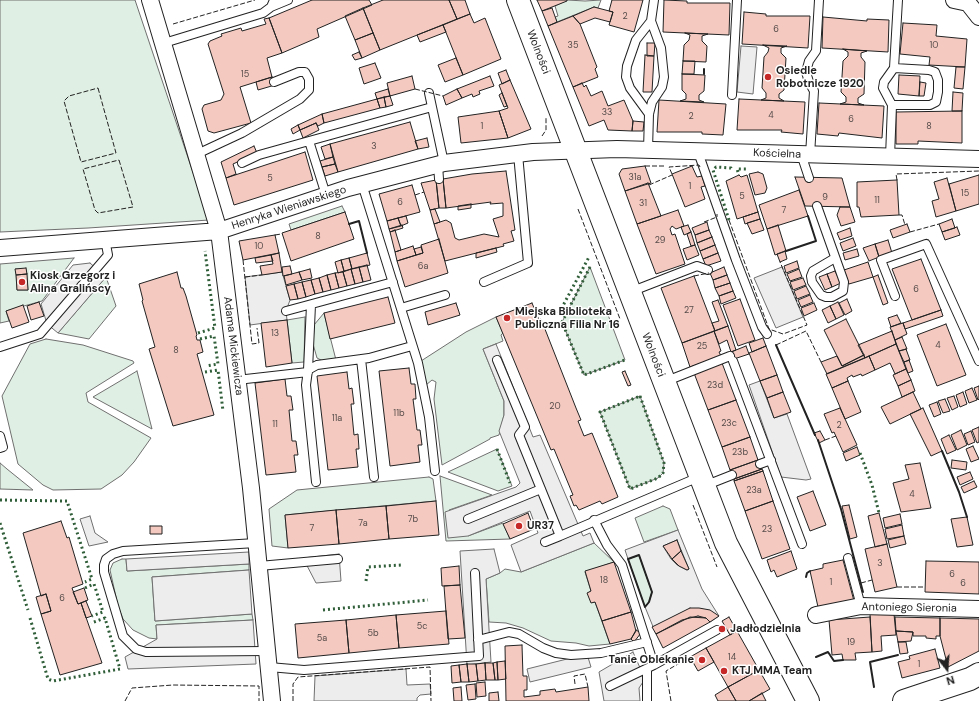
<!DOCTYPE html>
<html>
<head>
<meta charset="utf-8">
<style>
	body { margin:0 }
	#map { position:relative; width:979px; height:701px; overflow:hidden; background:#fff; font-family:"DM Sans",sans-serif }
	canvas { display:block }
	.north { position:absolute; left:927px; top:649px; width:40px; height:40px; -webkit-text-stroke:3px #fff; paint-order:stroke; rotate:163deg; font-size:11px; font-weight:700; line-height:16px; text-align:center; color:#222 }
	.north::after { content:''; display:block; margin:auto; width:14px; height:18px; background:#222; clip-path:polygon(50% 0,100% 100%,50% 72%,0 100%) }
</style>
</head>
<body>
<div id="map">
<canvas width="979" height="701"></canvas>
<div class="north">N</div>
</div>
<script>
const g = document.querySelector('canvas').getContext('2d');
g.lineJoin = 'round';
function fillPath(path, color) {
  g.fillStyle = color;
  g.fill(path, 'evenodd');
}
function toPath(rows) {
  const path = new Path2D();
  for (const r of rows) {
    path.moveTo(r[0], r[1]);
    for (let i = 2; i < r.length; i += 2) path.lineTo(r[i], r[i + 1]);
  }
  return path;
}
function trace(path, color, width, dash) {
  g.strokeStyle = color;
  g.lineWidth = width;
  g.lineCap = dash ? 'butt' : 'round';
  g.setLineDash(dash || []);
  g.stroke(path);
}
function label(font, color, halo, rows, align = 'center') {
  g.font = font + ' "DM Sans",sans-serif';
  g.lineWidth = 3;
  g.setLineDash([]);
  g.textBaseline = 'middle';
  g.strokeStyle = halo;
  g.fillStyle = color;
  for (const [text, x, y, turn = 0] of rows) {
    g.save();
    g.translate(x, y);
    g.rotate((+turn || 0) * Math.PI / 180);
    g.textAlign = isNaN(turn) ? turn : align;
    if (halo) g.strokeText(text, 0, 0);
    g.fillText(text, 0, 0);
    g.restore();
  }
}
const green = toPath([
	[0,0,135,0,209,220,88,228,0,232,0,0],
	[567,0,585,1,601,0,598,8,594,7,557,22,555,17,558,16,555,6,567,0],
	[342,206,345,212,291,230,289,224,342,206],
	[74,258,42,301,6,311,9,321,0,323,0,264,74,258],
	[16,269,26,269,28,290,17,290,16,269],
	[590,267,625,360,584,375,562,322,590,267],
	[106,277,116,306,89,339,58,333,106,277],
	[324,313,336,360,323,361,317,358,313,344,314,325,324,313],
	[305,317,304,362,292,363,287,320,305,317],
	[496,317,503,333,501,335,503,341,483,349,504,401,504,415,499,435,490,438,490,439,442,465,434,399,436,382,432,380,426,385,421,361,466,332,496,317],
	[46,339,83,345,133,361,134,363,86,393,88,402,151,438,134,462,122,475,101,489,53,490,43,485,18,464,2,396,30,344,46,339],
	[137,371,152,429,93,397,137,371],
	[640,396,664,463,663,473,658,478,630,489,600,412,640,396],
	[497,449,512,486,498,491,448,472,497,449],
	[0,463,7,469,33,490,0,489,0,463],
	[440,476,492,495,449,510,468,536,503,523,510,539,446,541,440,476],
	[429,477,433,479,436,501,285,515,288,548,272,546,269,509,297,490,429,477],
	[663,506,670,509,678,530,644,542,635,518,663,506],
	[594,543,614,562,585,572,591,591,588,593,591,602,595,602,610,644,589,646,576,643,551,641,523,628,506,623,489,622,486,579,500,573,505,569,521,572,594,543],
	[639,555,652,592,649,602,645,607,628,559,639,555],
	[122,559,126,559,127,571,249,564,249,570,152,577,155,621,252,614,253,620,156,625,157,639,149,638,133,630,123,619,118,606,110,570,113,563,122,559]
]);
fillPath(green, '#e0efe3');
trace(green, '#6f6f6f', 1);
const parking = toPath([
	[741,46,757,47,753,94,737,92,741,46],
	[90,263,106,277,58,333,47,324,41,304,73,265,90,263],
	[782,267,803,317,776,328,754,278,782,267],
	[282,272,290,300,286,311,287,320,250,325,245,277,282,272],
	[496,344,533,437,540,435,583,536,590,533,594,543,521,572,511,545,538,533,530,511,468,536,448,538,445,512,516,487,520,483,499,431,504,415,504,401,483,349,496,344],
	[760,381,774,418,787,414,811,479,806,480,781,477,749,385,760,381],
	[90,516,95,533,108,542,89,546,80,519,90,516],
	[678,530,702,589,719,616,710,622,706,618,690,617,656,634,645,607,649,602,652,592,639,555,628,559,625,550,678,530],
	[677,540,689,569,687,570,677,565,671,559,663,546,677,540],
	[494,549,500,573,486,579,491,662,467,665,460,551,494,549],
	[249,552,249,564,127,571,126,559,249,552],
	[339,554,341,581,316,583,303,558,339,554],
	[249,570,252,614,155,621,152,577,249,570],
	[253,620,256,664,128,669,125,657,157,639,156,625,253,620],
	[633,652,645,679,639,688,640,701,604,701,599,672,633,652],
	[587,654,591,667,530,682,527,669,587,654],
	[406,669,407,685,430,684,431,694,420,695,417,698,417,701,314,701,315,676,406,669]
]);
fillPath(parking, '#ededed');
trace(parking, '#6f6f6f', 1);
const building = toPath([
	[312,0,369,0,372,5,317,29,319,37,282,53,269,18,312,0],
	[383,0,449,0,457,19,380,50,363,8,383,0],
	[449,0,465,0,470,14,457,19,449,0],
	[537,0,567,0,567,1,542,11,537,0],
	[612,0,643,0,634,32,609,25,613,12,609,11,612,0],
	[664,0,687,1,687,3,730,3,729,35,663,32,664,0],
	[594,7,613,12,610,22,595,18,580,24,573,16,594,7],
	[363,8,373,33,355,40,345,16,363,8],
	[552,8,557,22,548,26,542,11,552,8],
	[744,12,766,14,766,16,810,16,808,48,742,44,744,12],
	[470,14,474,23,485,18,501,59,463,75,443,25,470,14],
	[573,16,580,24,597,67,595,69,598,77,573,87,548,26,573,16],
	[823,17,867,21,867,19,889,20,888,52,822,48,823,17],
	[269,18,282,53,267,58,272,77,240,87,251,123,214,133,208,131,202,109,204,105,221,100,224,94,208,44,210,41,222,36,221,34,241,28,242,31,266,24,264,19,269,18],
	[903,23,937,25,936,36,967,39,965,67,929,65,930,57,900,54,903,23],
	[443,25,446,32,420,42,417,35,443,25],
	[373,33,380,50,362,58,355,40,373,33],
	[685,33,708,34,702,36,702,41,707,46,706,62,683,61,684,45,689,40,690,35,685,33],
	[647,43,655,43,654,56,647,56,647,43],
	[763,45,787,46,781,48,781,53,786,58,784,90,779,94,779,98,784,101,761,100,766,98,766,93,762,88,764,57,768,52,769,48,763,45],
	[843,49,867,51,861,53,861,57,865,62,864,94,858,98,858,103,864,105,840,104,846,102,846,97,841,92,843,61,848,56,848,52,843,49],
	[359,52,362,58,355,60,352,55,359,52],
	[645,55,654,56,652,92,643,92,645,55],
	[456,58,463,75,445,82,438,65,456,58],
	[683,61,695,61,694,74,682,74,683,61],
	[375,63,381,78,364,84,359,68,375,63],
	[956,67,965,67,963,89,954,88,956,67],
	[506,70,510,80,502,84,498,73,506,70],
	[682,74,705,75,704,91,699,95,699,100,704,102,680,101,686,99,686,94,682,90,682,74],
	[899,75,920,76,919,96,898,94,899,75],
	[412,76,415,89,390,96,387,83,412,76],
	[490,76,494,86,479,91,480,94,473,97,472,94,462,98,457,89,490,76],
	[272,77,275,85,258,90,256,82,272,77],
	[510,80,531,129,508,138,499,111,508,108,499,85,510,80],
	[920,82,926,83,924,96,919,96,920,82],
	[582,83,584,87,586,85,591,96,602,91,608,106,624,100,633,121,632,131,608,130,604,120,589,126,573,87,582,83],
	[388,89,390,96,377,99,375,93,388,89],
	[457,89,462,98,446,105,443,96,457,89],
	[953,92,963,93,962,111,952,111,953,92],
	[502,93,507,106,504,107,499,95,502,93],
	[390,96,393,105,386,107,384,97,390,96],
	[384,97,386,107,380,108,377,99,384,97],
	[377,99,380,108,324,123,322,114,377,99],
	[739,99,805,102,803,134,781,132,782,130,737,130,739,99],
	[659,100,726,104,723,135,702,134,702,132,657,132,659,100],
	[819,103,884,106,882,138,839,133,838,136,817,134,819,103],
	[499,111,508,138,461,143,458,117,499,111],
	[962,111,962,143,918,141,918,144,896,144,896,112,962,111],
	[322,114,324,123,318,126,316,123,300,130,298,125,322,114],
	[633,121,644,122,643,131,632,131,633,121],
	[410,122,418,149,338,172,330,144,410,122],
	[316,123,319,130,303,138,300,130,316,123],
	[298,125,300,130,293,134,291,129,298,125],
	[427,138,429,147,418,149,415,141,427,138],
	[330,144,333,157,325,159,321,147,330,144],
	[254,146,257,153,233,164,236,174,226,178,221,162,254,146],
	[305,152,313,180,234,205,226,178,305,152],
	[333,157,335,164,322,167,320,161,333,157],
	[335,164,338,172,325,176,322,167,335,164],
	[645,166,651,183,625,191,619,174,622,169,645,166],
	[692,166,697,177,702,176,705,186,701,187,705,199,685,207,672,174,692,166],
	[506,171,515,230,511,231,514,241,503,244,504,246,445,261,434,224,446,220,451,223,455,238,459,240,484,234,499,237,493,219,503,216,503,203,490,204,491,202,446,208,443,179,472,174,506,171],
	[758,172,763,174,767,188,765,193,755,195,749,174,758,172],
	[739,175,741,177,747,175,758,212,737,219,726,181,739,175],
	[979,175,979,204,956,211,949,184,979,175],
	[795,177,842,178,850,207,805,206,795,177],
	[947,178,956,211,936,217,932,201,939,199,934,182,947,178],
	[443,179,446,208,439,208,436,180,443,179],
	[436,180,439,208,430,210,421,183,436,180],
	[897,180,899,215,861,217,859,207,857,207,857,182,897,180],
	[648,183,661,216,637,224,625,191,648,183],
	[412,185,420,212,387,221,379,194,412,185],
	[799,190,808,216,767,229,759,205,799,190],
	[471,204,471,208,458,210,458,206,471,204],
	[840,207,850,207,855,222,841,226,837,215,840,207],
	[435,209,440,222,434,224,430,210,435,209],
	[678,210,684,226,676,229,672,226,670,229,672,235,675,234,685,264,656,274,637,224,678,210],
	[345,212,354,239,291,261,282,233,345,212],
	[758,212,760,219,745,224,743,217,758,212],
	[406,216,408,223,401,226,398,218,406,216],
	[398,218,401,226,389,229,387,221,398,218],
	[760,219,764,230,752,234,747,223,760,219],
	[952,219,955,228,942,232,939,224,952,219],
	[707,222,709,230,695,235,692,228,707,222],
	[907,224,910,232,893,238,890,230,907,224],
	[402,225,403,228,390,232,389,229,402,225],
	[688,225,691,232,684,235,681,227,688,225],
	[778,225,786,251,775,255,767,229,778,225],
	[957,227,960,235,945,240,942,232,957,227],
	[850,228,852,236,840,240,837,233,850,228],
	[395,230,401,250,395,252,390,232,395,230],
	[709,230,712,237,697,243,695,235,709,230],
	[691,232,695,245,691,246,687,234,691,232],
	[275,235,279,253,243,260,239,241,275,235],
	[712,237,715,245,700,251,697,243,712,237],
	[853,238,856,246,843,251,840,243,853,238],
	[439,239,448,273,405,287,397,261,423,253,421,245,439,239],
	[888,240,892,253,879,257,875,244,888,240],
	[875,244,879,257,869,261,863,248,875,244],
	[695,245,699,255,687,260,683,249,695,245],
	[715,245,718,253,703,259,700,251,715,245],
	[413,246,416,255,397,261,395,252,413,246],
	[421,247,423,253,416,255,414,249,421,247],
	[496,248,497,252,476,258,476,253,496,248],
	[857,249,859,256,845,260,843,253,857,249],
	[785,251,787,259,780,262,777,254,785,251],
	[279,253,282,272,262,275,260,266,273,264,271,255,279,253],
	[367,253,370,265,352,269,349,258,367,253],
	[718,253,721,261,706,266,703,259,718,253],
	[271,255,273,261,256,263,255,258,271,255],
	[349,258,352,269,344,271,341,260,349,258],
	[921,259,941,310,912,320,892,269,921,259],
	[341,260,344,271,338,273,335,262,341,260],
	[797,261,799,268,786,273,784,266,797,261],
	[868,262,873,277,849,284,844,270,868,262],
	[367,265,371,280,363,282,359,267,367,265],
	[290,266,292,274,283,276,282,267,290,266],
	[359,267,363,282,355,284,351,269,359,267],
	[724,267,727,275,713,280,710,273,724,267],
	[26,268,27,274,16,275,15,269,26,268],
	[310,269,312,278,302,280,299,272,310,269],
	[351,269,355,284,347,286,343,272,351,269],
	[799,269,802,277,790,281,787,274,799,269],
	[835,271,841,283,832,287,827,274,835,271],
	[177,272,181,288,183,288,186,296,197,335,196,336,197,340,200,340,203,352,197,354,214,415,173,426,149,349,155,347,142,301,143,300,139,284,177,272],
	[299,272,302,280,286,285,284,276,299,272],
	[343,272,347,286,339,288,335,273,343,272],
	[335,273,339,288,331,290,327,275,335,273],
	[27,274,28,290,17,290,16,275,27,274],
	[827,274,832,287,825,290,819,277,827,274],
	[327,275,331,290,323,292,319,278,327,275],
	[727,275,730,283,715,288,713,280,727,275],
	[878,275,888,303,883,305,873,277,878,275],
	[694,276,715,331,682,343,661,288,694,276],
	[319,278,323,292,315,294,311,280,319,278],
	[803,278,806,285,793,290,790,282,803,278],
	[311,280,315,294,306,297,302,282,311,280],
	[302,282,306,297,298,299,294,284,302,282],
	[730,283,733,291,719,296,715,288,730,283],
	[294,284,298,299,290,300,286,286,294,284],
	[806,286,810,294,797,299,794,291,806,286],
	[733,291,736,298,721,304,719,296,733,291],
	[810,295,813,302,801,307,798,300,810,295],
	[388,297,395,323,330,339,324,313,388,297],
	[740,299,755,340,738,346,723,305,740,299],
	[847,299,852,311,845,315,839,303,847,299],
	[718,300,728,326,715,331,712,323,719,321,712,302,718,300],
	[39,302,44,316,31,320,27,306,39,302],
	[838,302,844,315,836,319,830,306,838,302],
	[456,303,460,315,428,325,425,312,456,303],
	[532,303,539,320,541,319,576,408,581,420,578,421,584,436,592,433,618,497,602,504,600,501,579,510,576,505,574,506,570,496,573,495,554,449,551,450,496,317,532,303],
	[814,303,817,310,804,316,801,308,814,303],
	[23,305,29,322,12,328,6,311,23,305],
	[830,306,836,319,828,323,822,310,830,306],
	[941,310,943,316,905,329,903,323,941,310],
	[897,315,901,323,891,327,888,318,897,315],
	[846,319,864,355,842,366,824,330,846,319],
	[287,320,292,363,266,367,261,323,287,320],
	[903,323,907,334,895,340,890,327,903,323],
	[946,324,966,375,937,386,917,335,946,324],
	[728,326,736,350,731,352,727,340,719,344,714,331,728,326],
	[714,331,721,351,719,352,721,356,690,367,682,343,714,331],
	[892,331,896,344,865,358,858,345,892,331],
	[902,337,907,349,899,351,895,340,902,337],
	[763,338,766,346,752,352,749,343,763,338],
	[896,344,906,369,895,374,890,363,875,370,869,356,896,344],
	[746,346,749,354,734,359,731,352,746,346],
	[766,346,777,375,760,381,749,353,766,346],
	[906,349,910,360,904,362,899,351,906,349],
	[864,355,865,358,827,374,821,362,837,356,842,366,864,355],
	[869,356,875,370,862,376,861,374,853,377,852,375,847,378,848,381,832,388,826,374,869,356],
	[909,360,913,371,908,373,904,362,909,360],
	[722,363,736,400,708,410,694,373,722,363],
	[409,368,411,384,415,384,416,399,413,399,417,430,420,430,422,445,418,445,420,462,390,466,379,371,409,368],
	[906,369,911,380,898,386,893,375,906,369],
	[625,371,631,385,628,386,622,372,625,371],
	[347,372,349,389,352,388,354,404,351,404,354,435,358,434,359,449,356,449,358,467,328,470,317,376,347,372],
	[777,375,783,392,767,398,760,381,777,375],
	[285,379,287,396,291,396,293,410,289,410,292,441,296,441,298,455,294,455,296,472,266,475,255,383,285,379],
	[911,380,915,391,902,397,898,386,911,380],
	[848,381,861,412,845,419,832,388,848,381],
	[979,386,979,399,978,400,974,388,979,386],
	[972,388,977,400,969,403,965,391,972,388],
	[783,392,791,412,774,418,767,398,783,392],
	[913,392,921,409,890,424,881,407,913,392],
	[963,392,967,404,960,407,956,395,963,392],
	[954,396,958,407,952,410,947,398,954,396],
	[945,399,950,411,943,413,938,401,945,399],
	[736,400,750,437,722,447,708,410,736,400],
	[937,402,941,414,934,417,929,405,937,402],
	[840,408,857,445,843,452,834,432,832,433,824,414,840,408],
	[923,408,942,451,931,456,910,414,923,408],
	[979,427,979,442,977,443,972,430,979,427],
	[961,430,967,445,957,450,951,435,961,430],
	[820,431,825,440,819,443,814,433,820,431],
	[971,431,975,442,968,445,964,434,971,431],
	[949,435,956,450,947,454,941,439,949,435],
	[750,437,758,460,730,470,722,447,750,437],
	[973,446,979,459,971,462,966,449,973,446],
	[857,447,860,455,846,461,843,453,857,447],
	[758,460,762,469,734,479,730,470,758,460],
	[952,460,967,462,966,470,951,468,952,460],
	[920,463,931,508,901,512,893,483,909,479,905,465,920,463],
	[762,469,763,471,734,481,734,479,762,469],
	[763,471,773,501,745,511,734,481,763,471],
	[970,472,973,479,960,485,957,477,970,472],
	[974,481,977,487,964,493,961,487,974,481],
	[813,491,826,525,810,531,797,497,813,491],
	[436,501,439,535,389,539,386,506,436,501],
	[773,501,790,549,762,559,745,511,773,501],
	[849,505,857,537,850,539,842,506,849,505],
	[386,506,389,539,339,544,336,510,386,506],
	[336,510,339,544,288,548,285,515,336,510],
	[528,513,534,529,510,539,503,524,528,513],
	[879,513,887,544,875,547,868,516,879,513],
	[900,514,902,524,885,528,883,518,900,514],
	[967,517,973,545,957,547,951,519,967,517],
	[61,521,67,538,69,537,83,584,72,588,78,604,81,603,102,663,60,675,41,614,51,611,46,594,41,596,23,533,61,521],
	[902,525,904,536,887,539,885,529,902,525],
	[150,526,162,526,162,534,150,534,150,526],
	[904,536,906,544,890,548,888,540,904,536],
	[677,540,681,551,672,559,663,546,677,540],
	[887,544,897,587,875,592,865,549,887,544],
	[681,551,689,569,687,570,679,566,672,559,681,551],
	[791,551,797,569,777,577,774,570,771,572,767,560,791,551],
	[843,560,854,601,818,607,810,571,823,568,823,564,843,560],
	[926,561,979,562,979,594,925,592,926,561],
	[614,562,631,612,602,621,595,602,591,603,587,593,591,591,585,571,614,562],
	[459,566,460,585,442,586,441,568,459,566],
	[460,585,465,638,448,639,444,586,460,585],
	[84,588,88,600,78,604,73,592,84,588],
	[46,594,51,611,41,614,36,597,46,594],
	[86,601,92,616,86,618,81,603,86,601],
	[690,608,699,608,710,610,719,616,710,622,706,618,690,617,656,634,652,627,690,608],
	[446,611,449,644,399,648,396,615,446,611],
	[631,612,636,631,631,639,610,644,602,621,631,612],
	[870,614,894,614,896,635,881,636,882,651,872,652,870,614],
	[396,615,399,648,349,653,346,620,396,615],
	[698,616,706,618,710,622,663,648,656,634,682,620,698,616],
	[729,617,737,631,730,635,722,621,729,617],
	[870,617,872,652,855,653,856,660,843,660,842,654,832,655,829,620,870,617],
	[895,617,940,618,940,636,936,636,936,639,926,638,926,636,913,636,913,632,896,631,895,617],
	[940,618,979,619,979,651,948,667,940,636,940,618],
	[346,620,349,653,298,658,295,624,346,620],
	[636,630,641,633,634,642,631,639,636,630],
	[737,631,759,670,728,687,706,648,737,631],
	[896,631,913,632,911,641,898,642,896,631],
	[898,642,906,642,908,653,900,654,898,642],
	[522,645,523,676,527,676,527,690,524,690,524,697,540,695,540,691,555,689,556,692,588,687,589,701,506,701,505,646,522,645],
	[706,648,714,662,698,671,690,657,706,648],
	[935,649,940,668,902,678,898,662,910,659,909,656,935,649],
	[505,661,506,679,498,680,497,662,505,661],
	[497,662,498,680,495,680,493,663,497,662],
	[485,663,486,680,478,681,476,664,485,663],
	[485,663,493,663,495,680,486,680,485,663],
	[467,664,476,664,478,681,469,682,467,664],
	[467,664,469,682,461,682,459,665,467,664],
	[459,665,461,682,452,683,451,666,459,665],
	[759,670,770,689,749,701,736,701,728,687,759,670],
	[485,682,486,696,477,697,476,683,485,682],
	[475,684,476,699,468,700,466,685,475,684],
	[461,687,462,701,454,701,453,688,461,687],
	[728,687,736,701,718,701,715,695,728,687],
	[498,692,499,701,489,701,489,693,498,692],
	[762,693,766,701,749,701,762,693]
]);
fillPath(building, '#f3c9c0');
trace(building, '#222', 1);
const lane = toPath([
	[271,7,288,0],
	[164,43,263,13,271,7,274,0],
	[429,93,444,163],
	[732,95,737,0],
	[892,105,930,105,936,102,938,92,938,80,935,72,929,70,894,68],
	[649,114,630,88,626,77,627,66,636,40,651,21],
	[648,150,649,114,652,102,662,87,664,77,661,48,651,21,654,0],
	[698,152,736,260,762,327,767,334],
	[197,154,242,133,300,99,309,90,309,79,305,72,299,72,274,82],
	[801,154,809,178],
	[810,155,814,91,809,82,806,72,809,61,816,51,819,0],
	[890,157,892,105,883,88,884,82,894,68,898,0],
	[242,163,259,155,309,141],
	[438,165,439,179],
	[362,184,418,363,429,417,435,471],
	[326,195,309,141,432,107],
	[817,206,844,282,843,291,832,297,826,297,821,295,812,282,811,276,813,271,835,258],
	[484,282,528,263,518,154],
	[630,292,697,266,708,270],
	[895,296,881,260,926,244,979,361],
	[401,308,445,295],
	[286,311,393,282],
	[0,347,40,334,108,255,105,239],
	[361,359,374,477],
	[497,360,525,427,519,435,560,536,699,477],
	[733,361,802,544],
	[308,370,311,305],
	[237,380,308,372],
	[664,382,730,356],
	[0,436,3,447,0,448],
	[760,464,771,460],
	[316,482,306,385,308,370,317,365,369,358,412,346],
	[704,486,732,475],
	[468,519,541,489],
	[594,520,607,545,622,565,654,665],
	[545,542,560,536],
	[256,543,123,551,113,554,106,559,104,565,104,572,123,636,136,649,146,652,267,651],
	[848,558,861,606],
	[259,566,338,559],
	[478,640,509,632,519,634,543,648,556,653,571,655,601,653,647,642],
	[269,667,304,670,479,656,475,573],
	[647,669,647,701],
	[610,686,654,665,717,630]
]);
const street = toPath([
	[150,0,219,231,251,488,272,701],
	[954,0,968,3,979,17],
	[0,248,219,231,348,188,444,163,533,152,617,149,979,159],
	[816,615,861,606,979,609]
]);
const secondary = toPath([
	[518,0,726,543,808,701],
	[904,701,970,679,979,674]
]);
trace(lane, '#222', 10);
trace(street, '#222', 18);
trace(secondary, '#222', 24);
trace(lane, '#fff', 8);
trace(street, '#fff', 16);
trace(secondary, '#fff', 22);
trace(toPath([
	[738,172,737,169,747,169],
	[729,220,713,170,716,167,731,168,732,171],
	[590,267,562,322,584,375,625,360],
	[559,313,589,257],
	[198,333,215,328,205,251],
	[200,339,214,336,218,364,206,366],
	[205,372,218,370,223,411],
	[640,396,664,463,663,473,658,478,630,489,600,412,640,396],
	[497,449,510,483],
	[860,453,872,485,879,513],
	[0,500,67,501,92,579,85,582],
	[0,523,28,610],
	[366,581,368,567,401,565],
	[85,588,94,584,103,612,92,616],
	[323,610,428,600],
	[30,618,48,679,53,681,120,669,105,618,91,623]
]), '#2f5e38', 3, [2, 3]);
trace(toPath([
	[173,24,255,0],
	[98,88,116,153,81,162,64,101,69,96,98,88],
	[415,89,443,96],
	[542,136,546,130,546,117],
	[119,160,133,207,98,213,95,210,83,169,119,160],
	[645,166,664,166],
	[672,174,669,167,699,165,700,167],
	[897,180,896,174,979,171],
	[649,185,672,175],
	[415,195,424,192],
	[578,209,620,319],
	[899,215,902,215,905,225],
	[729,220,769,329,783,334,807,325,780,262],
	[704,222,717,217,717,214],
	[910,232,939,224],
	[275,235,281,234],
	[243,260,252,344,259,343,257,328],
	[694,276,709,273],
	[245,277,262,275],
	[776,345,806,331,821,362],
	[825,440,836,436],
	[693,505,717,567],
	[861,583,872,580],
	[897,587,925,587],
	[575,684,574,676,585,674,588,687],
	[125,701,132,688,173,685,259,686,259,701],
	[293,701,293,684,298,677,430,667,431,701],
	[671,701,666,671,690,657]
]), '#222', 1, [5, 2]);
trace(toPath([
	[704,74,704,69],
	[349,224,359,221,367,253],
	[786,251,816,241,808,216],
	[776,345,815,435],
	[818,440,841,509,863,592],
	[942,451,959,492,967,517],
	[639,555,652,592,649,602,645,607,628,559,639,555],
	[806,577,807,573,810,571],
	[816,657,828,652,834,661,843,660],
	[874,687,870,662,898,655]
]), '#222', 2);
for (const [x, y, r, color] of [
	[768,77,4,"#c62828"],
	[22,282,4,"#c62828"],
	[507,318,4,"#c62828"],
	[519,526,4,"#c62828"],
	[722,629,4,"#c62828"],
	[702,660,4,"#c62828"],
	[724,671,4,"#c62828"]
]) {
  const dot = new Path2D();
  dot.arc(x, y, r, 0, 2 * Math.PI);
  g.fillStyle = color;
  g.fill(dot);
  trace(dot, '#fff', 1.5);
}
label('9px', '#564c4a', null, [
	["2",625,17],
	["6",776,30],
	["35",573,46],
	["10",934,46],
	["15",245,75],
	["33",607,113],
	["4",771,116],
	["2",691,117],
	["6",851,120],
	["1",482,127],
	["8",929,127],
	["3",374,147],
	["31a",635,178],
	["5",270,179],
	["1",690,187],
	["15",965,194],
	["5",742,197],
	["9",825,198],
	["11",877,201],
	["6",400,203],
	["31",643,204],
	["7",784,211],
	["8",318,237],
	["29",660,241],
	["10",259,247],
	["6a",423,267],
	["6",916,290],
	["27",689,311],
	["13",275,334],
	["4",938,346],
	["25",702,347],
	["8",176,351],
	["23d",715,386],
	["20",555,407],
	["11b",399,414],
	["11a",337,419],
	["23c",729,424],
	["11",275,425],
	["2",839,426],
	["23b",740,453],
	["23a",754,491],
	["4",912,495],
	["7b",413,520],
	["7a",363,524],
	["7",312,529],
	["23",767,530],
	["3",880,564],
	["6",952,575],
	["18",604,581],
	["1",831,583],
	["6",963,584],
	["6",62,599],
	["5c",422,627],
	["5b",373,634],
	["5a",322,639],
	["19",851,643],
	["14",732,658],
	["1",919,665]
]);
label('11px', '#222', '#fff', [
	["Wolności",538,52,69],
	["Kościelna",777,154,2],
	["Henryka Wieniawskiego",289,208,-18],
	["Adama Mickiewicza",233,346,83],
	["Wolności",653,355,69],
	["Antoniego Sieronia",909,608,1]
]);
label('bold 11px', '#222', '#fff', [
	["Osiedle",776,71],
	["Robotnicze 1920",776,84],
	["Kiosk Grzegorz i",30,276],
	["Alina Gralińscy",30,289],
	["Miejska Biblioteka",515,312],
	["Publiczna Filia Nr 16",515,325],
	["UR37",527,526],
	["Jadłodzielnia",730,629],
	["Tanie Oblekanie",694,660,"right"],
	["KTJ MMA Team",732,671]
], 'left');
</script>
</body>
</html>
